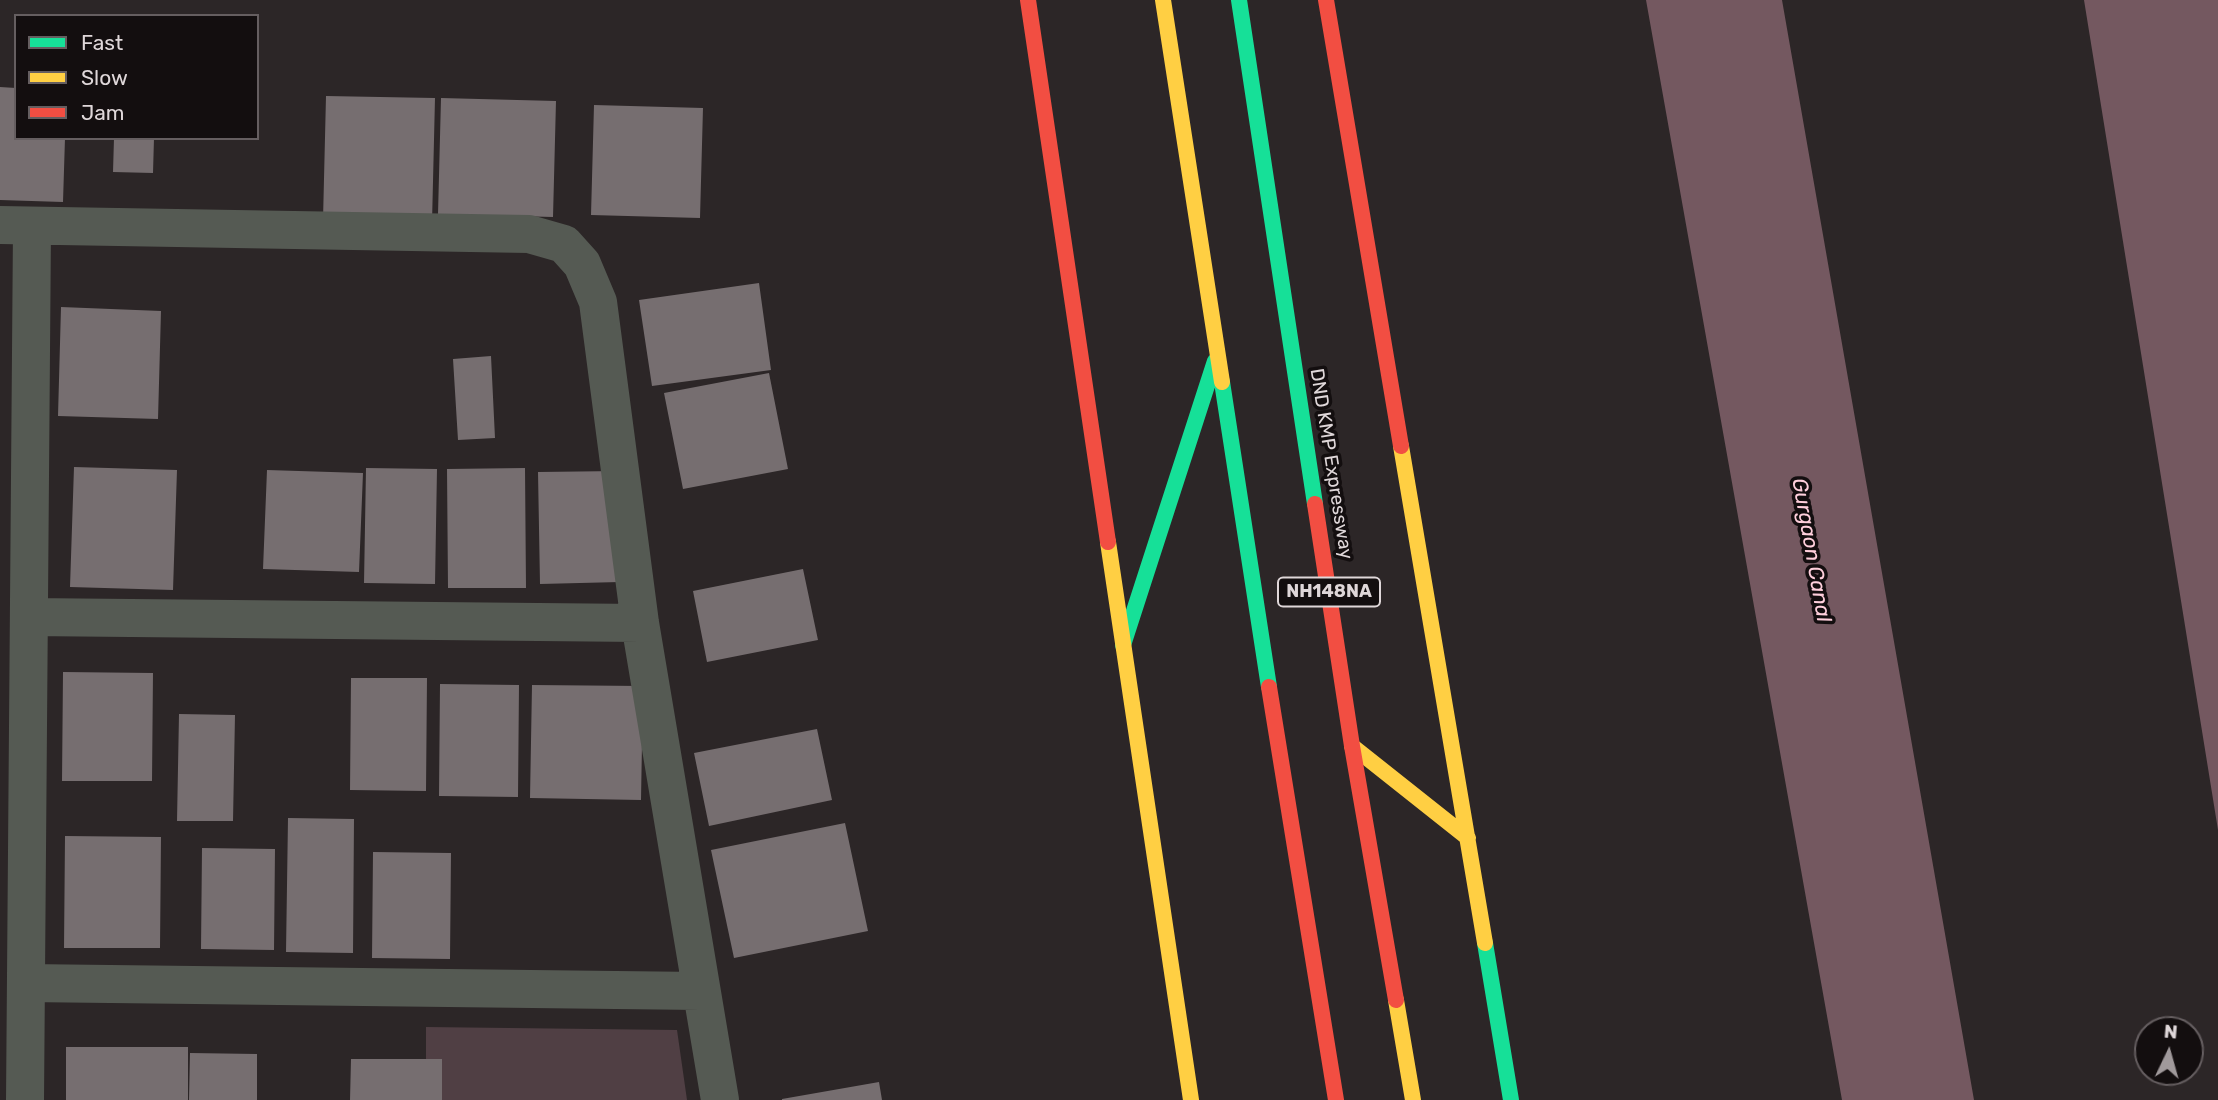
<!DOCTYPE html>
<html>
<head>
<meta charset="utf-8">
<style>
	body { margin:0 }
	#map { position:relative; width:2218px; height:1100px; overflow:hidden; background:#2c2627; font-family:Rubik,sans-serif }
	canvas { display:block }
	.legend { position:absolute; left:14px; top:14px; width:245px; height:126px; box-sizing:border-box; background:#130e0f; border:2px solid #655e60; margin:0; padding:9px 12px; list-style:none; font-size:21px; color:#dfd7d9 }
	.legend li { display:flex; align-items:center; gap:14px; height:35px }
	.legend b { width:35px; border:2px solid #655e60 }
	.north { position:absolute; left:2134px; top:1016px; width:70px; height:70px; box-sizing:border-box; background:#130e0f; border:2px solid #655e60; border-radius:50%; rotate:5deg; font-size:19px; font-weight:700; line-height:28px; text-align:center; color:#dfd7d9 }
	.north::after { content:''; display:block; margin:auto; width:24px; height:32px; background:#a0999b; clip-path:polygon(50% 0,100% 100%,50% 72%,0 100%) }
</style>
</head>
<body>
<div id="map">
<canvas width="2218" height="1100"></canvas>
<ul class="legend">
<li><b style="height:9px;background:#16e098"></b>Fast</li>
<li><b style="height:9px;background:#ffcf43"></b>Slow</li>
<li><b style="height:9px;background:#f24e42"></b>Jam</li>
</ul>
<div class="north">N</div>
</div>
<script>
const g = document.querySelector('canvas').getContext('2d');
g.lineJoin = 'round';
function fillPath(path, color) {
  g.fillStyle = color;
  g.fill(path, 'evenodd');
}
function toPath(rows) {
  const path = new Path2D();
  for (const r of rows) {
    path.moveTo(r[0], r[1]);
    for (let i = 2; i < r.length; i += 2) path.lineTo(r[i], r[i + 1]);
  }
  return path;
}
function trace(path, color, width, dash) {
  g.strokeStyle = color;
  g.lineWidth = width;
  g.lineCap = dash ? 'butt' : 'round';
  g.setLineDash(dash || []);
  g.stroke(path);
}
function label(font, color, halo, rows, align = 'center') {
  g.font = font + ' Rubik,sans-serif';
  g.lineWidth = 7;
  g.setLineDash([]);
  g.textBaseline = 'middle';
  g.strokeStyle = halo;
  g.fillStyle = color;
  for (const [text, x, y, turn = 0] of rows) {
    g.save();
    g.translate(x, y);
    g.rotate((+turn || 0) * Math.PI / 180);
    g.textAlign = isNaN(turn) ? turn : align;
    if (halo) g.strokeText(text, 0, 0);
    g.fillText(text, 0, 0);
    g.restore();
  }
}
fillPath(toPath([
	[426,1027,677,1030,687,1100,426,1100]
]), '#503f44');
fillPath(toPath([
	[1646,0,1782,0,1974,1100,1842,1100],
	[2084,0,2218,0,2218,830]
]), '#745860');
fillPath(toPath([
	[0,87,16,88,16,138,65,138,63,202,0,200],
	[326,96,435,98,432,223,323,220],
	[441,98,556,101,553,217,438,214],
	[594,105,703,108,700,218,591,215],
	[114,138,154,138,153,173,113,172],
	[759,283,771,370,652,386,639,300],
	[61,307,161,311,158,419,58,416],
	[491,356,495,438,458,440,453,359],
	[769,373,788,469,683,489,664,393],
	[74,467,177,470,173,590,70,587],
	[366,468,437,469,435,584,364,583],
	[525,468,526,588,448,588,447,469],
	[267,470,363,473,359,572,263,569],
	[619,471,620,582,540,584,538,472],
	[803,569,818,640,707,662,693,591],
	[63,672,153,673,152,781,62,781],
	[351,678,427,678,426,791,350,790],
	[440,684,519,685,518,797,439,796],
	[532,685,643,686,641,800,530,798],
	[179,714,235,715,233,821,177,821],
	[817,729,832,800,709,826,694,753],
	[288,818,354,819,353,953,286,952],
	[845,823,868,931,734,958,711,850],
	[65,836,161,837,160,948,64,948],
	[202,848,275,849,274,950,201,949],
	[373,852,451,853,450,959,372,958],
	[66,1047,188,1047,188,1100,66,1100],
	[190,1053,257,1054,257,1100,189,1100],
	[351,1059,442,1059,442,1100,350,1100],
	[879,1082,882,1100,782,1100,782,1099]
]), '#766e70');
trace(toPath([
	[0,225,529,234,564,244,582,264,598,302,640,623,720,1100],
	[29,617,640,623],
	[26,983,700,991],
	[25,1100,32,227]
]), '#555a53', 38);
trace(toPath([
	[1239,0,1315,504],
	[1222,382,1269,687],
	[1123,645,1215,361],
	[1485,943,1511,1100]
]), '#16e098', 16);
trace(toPath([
	[1163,0,1222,382],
	[1401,446,1485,943],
	[1108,542,1191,1100],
	[1352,746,1468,838],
	[1396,1000,1413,1100]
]), '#ffcf43', 16);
trace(toPath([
	[1028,0,1108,542],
	[1326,0,1401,446],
	[1315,504,1352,746,1396,1000],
	[1269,687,1336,1100]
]), '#f24e42', 16);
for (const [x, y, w] of [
	[1329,592,102]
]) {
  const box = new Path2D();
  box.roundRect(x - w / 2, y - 14.5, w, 29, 5);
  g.fillStyle = '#130e0f';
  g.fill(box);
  trace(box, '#dfd7d9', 2);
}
label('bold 18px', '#dfd7d9', null, [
	["NH148NA",1329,592]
]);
label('19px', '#dfd7d9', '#130e0f', [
	["DND KMP Expressway",1331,464,81]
]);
label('italic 21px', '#ffcfdc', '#130e0f', [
	["Gurgaon Canal",1811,550,80]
]);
</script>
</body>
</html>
